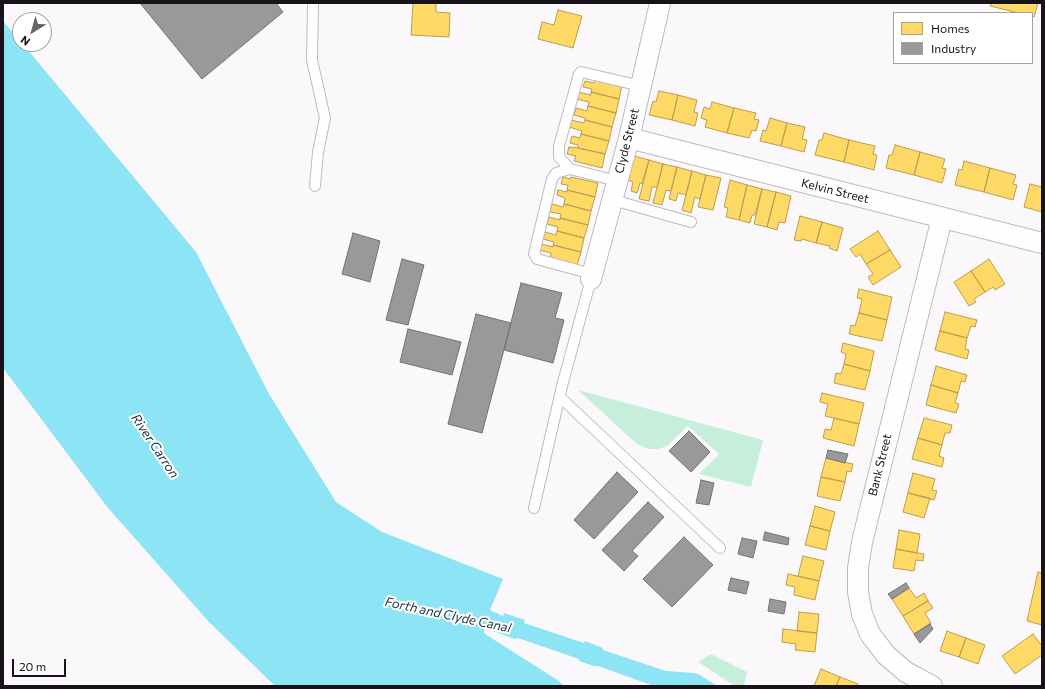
<!DOCTYPE html>
<html>
<head>
<meta charset="utf-8">
<style>
	body { margin:0 }
	#map { position:relative; width:1045px; height:689px; overflow:hidden; background:#fbf8fc; font-family:Commissioner,sans-serif }
	canvas { display:block }
	.frame { position:absolute; inset:0; border:4px solid #181319; pointer-events:none }
	.legend { position:absolute; left:893px; top:12px; width:140px; height:52px; box-sizing:border-box; background:#fff; border:1px solid #a3a1a3; margin:0; padding:5px 7px; list-style:none; font-size:12px; color:#181319 }
	.legend li { display:flex; align-items:center; gap:8px; height:20px }
	.legend b { width:20px; border:1px solid #a3a1a3 }
	.north { position:absolute; left:12px; top:12px; width:40px; height:40px; box-sizing:border-box; background:#fff; border:1px solid #a3a1a3; border-radius:50%; rotate:217deg; font-size:11px; font-weight:700; line-height:16px; text-align:center; color:#181319 }
	.north::after { content:''; display:block; margin:auto; width:14px; height:18px; background:#676368; clip-path:polygon(50% 0,100% 100%,50% 72%,0 100%) }
	.scale { position:absolute; left:12px; top:659px; width:54px; height:18px; box-sizing:border-box; border:2px solid #181319; border-top:0; padding-left:5px; font-size:12px; line-height:14px; white-space:nowrap; color:#181319; -webkit-text-stroke:3px #fff; paint-order:stroke }
</style>
</head>
<body>
<div id="map">
<canvas width="1045" height="689"></canvas>
<div class="frame"></div>
<ul class="legend">
<li><b style="height:11px;background:#ffd966"></b>Homes</li>
<li><b style="height:11px;background:#999"></b>Industry</li>
</ul>
<div class="north">N</div>
<div class="scale">20 m</div>
</div>
<script>
const g = document.querySelector('canvas').getContext('2d');
g.lineJoin = 'round';
function fillPath(path, color) {
  g.fillStyle = color;
  g.fill(path, 'evenodd');
}
function toPath(rows) {
  const path = new Path2D();
  for (const r of rows) {
    path.moveTo(r[0], r[1]);
    for (let i = 2; i < r.length; i += 2) path.lineTo(r[i], r[i + 1]);
  }
  return path;
}
function trace(path, color, width, dash) {
  g.strokeStyle = color;
  g.lineWidth = width;
  g.lineCap = dash ? 'butt' : 'round';
  g.setLineDash(dash || []);
  g.stroke(path);
}
function label(font, color, halo, rows, align = 'center') {
  g.font = font + ' Commissioner,sans-serif';
  g.lineWidth = 4;
  g.setLineDash([]);
  g.textBaseline = 'middle';
  g.strokeStyle = halo;
  g.fillStyle = color;
  for (const [text, x, y, turn = 0] of rows) {
    g.save();
    g.translate(x, y);
    g.rotate((+turn || 0) * Math.PI / 180);
    g.textAlign = isNaN(turn) ? turn : align;
    if (halo) g.strokeText(text, 0, 0);
    g.fillText(text, 0, 0);
    g.restore();
  }
}
fillPath(toPath([
	[578,390,763,440,751,487,699,474,719,454,688,426,667,446,658,449,648,449,637,444],
	[711,654,747,672,744,685,745,686,735,686,698,662]
]), '#c5efdb');
fillPath(toPath([
	[3,21,20,41,20,44,23,44,196,252,269,394,336,502,382,532,503,579,490,610,503,616,504,613,525,620,524,623,584,643,585,641,603,648,603,650,666,671,694,673,700,675,717,686,654,686,598,666,594,666,579,661,579,659,518,638,515,639,485,628,484,632,485,634,559,681,564,686,275,686,209,622,108,508,3,368]
]), '#8ce4f5');
const homes = toPath([
	[413,3,436,3,436,12,450,13,449,37,411,35,413,3],
	[991,3,1038,3,1034,17,1032,16,1032,13,1019,13,990,6,991,3],
	[558,10,582,16,573,48,538,39,542,22,554,25,558,10],
	[595,78,622,85,619,99,591,92,592,89,583,87,585,81,594,83,595,78],
	[659,91,678,95,672,120,649,115,653,101,656,102,659,91],
	[578,92,591,95,591,92,619,99,616,113,588,106,589,102,576,99,578,92],
	[678,95,697,100,694,112,698,113,695,126,672,120,678,95],
	[712,102,734,108,727,133,705,127,707,120,701,118,704,107,710,109,712,102],
	[588,106,616,113,612,127,585,120,585,118,574,115,576,108,587,111,588,106],
	[734,108,756,113,754,119,759,120,756,131,752,130,749,138,727,133,734,108],
	[770,118,787,123,781,146,760,141,763,130,766,131,770,118],
	[571,120,584,123,585,120,612,127,609,141,581,134,582,131,569,127,571,120],
	[787,123,805,127,802,139,807,140,804,152,781,146,787,123],
	[824,133,849,140,844,162,815,155,819,140,822,140,824,133],
	[581,134,609,141,605,154,578,148,578,145,570,143,572,136,580,138,581,134],
	[849,140,875,146,873,154,877,155,874,170,844,162,849,140],
	[895,145,920,152,914,175,886,168,889,155,892,155,895,145],
	[569,147,574,148,574,147,605,154,602,168,574,161,576,156,567,154,569,147],
	[920,152,945,159,942,168,946,169,942,183,914,175,920,152],
	[634,156,649,160,642,184,640,183,637,193,631,191,633,182,628,180,634,156],
	[649,160,663,164,657,187,652,187,649,201,639,199,649,160],
	[964,161,990,168,984,192,955,185,959,169,962,170,964,161],
	[663,164,677,167,671,191,666,190,662,205,653,203,663,164],
	[677,167,692,171,686,195,678,193,676,201,669,199,677,167],
	[990,168,1016,175,1013,184,1017,185,1013,200,984,192,990,168],
	[692,171,706,175,700,199,695,197,691,213,682,210,692,171],
	[706,175,721,178,713,210,698,207,706,175],
	[563,177,570,179,571,177,598,183,595,197,567,190,568,185,561,184,563,177],
	[730,180,747,185,739,220,726,217,728,208,724,207,730,180],
	[1030,184,1042,187,1042,212,1024,207,1030,184],
	[747,185,762,189,755,215,752,215,750,223,739,220,747,185],
	[762,189,776,192,767,227,754,224,762,189],
	[558,190,567,192,567,190,595,197,591,211,564,204,565,198,557,195,558,190],
	[776,192,791,196,785,223,779,222,777,230,767,227,776,192],
	[552,204,563,207,564,204,591,211,588,225,560,218,561,214,550,212,552,204],
	[800,216,822,222,816,243,802,239,801,241,794,240,800,216],
	[549,217,560,220,560,218,588,225,584,238,557,231,558,227,547,224,549,217],
	[822,222,843,228,837,251,829,248,830,246,816,243,822,222],
	[557,231,584,238,581,252,553,245,554,242,543,239,545,232,556,235,557,231],
	[878,231,890,250,866,264,860,254,856,257,850,249,878,231],
	[541,244,553,247,553,245,581,252,577,266,550,259,551,253,539,250,541,244],
	[890,250,901,267,873,285,868,277,873,274,866,264,890,250],
	[989,259,1005,284,995,290,993,287,985,292,971,271,989,259],
	[971,271,985,292,974,299,976,302,969,306,954,282,971,271],
	[859,289,892,297,887,320,859,313,862,299,857,298,859,289],
	[945,312,977,320,975,327,971,326,967,338,940,331,945,312],
	[859,313,887,320,882,341,849,334,851,325,855,326,859,313],
	[940,331,967,338,965,349,969,350,967,359,935,350,940,331],
	[843,343,874,351,870,371,844,364,846,354,841,352,843,343],
	[844,364,870,371,865,390,834,383,836,373,841,374,844,364],
	[936,366,967,375,965,382,961,381,958,393,931,385,936,366],
	[931,385,958,393,955,403,959,404,956,413,926,405,931,385],
	[822,393,864,403,859,424,825,416,828,404,820,402,822,393],
	[834,418,859,424,854,446,823,438,825,429,831,430,834,418],
	[924,418,952,425,950,433,945,433,942,445,918,438,924,418],
	[918,438,942,445,939,456,944,458,942,467,912,459,918,438],
	[826,458,853,464,851,472,847,471,845,482,821,477,826,458],
	[913,473,935,479,932,490,937,491,934,500,908,493,913,473],
	[821,477,845,482,840,501,817,496,821,477],
	[908,493,930,498,924,518,903,512,908,493],
	[815,506,835,512,830,531,810,526,815,506],
	[810,526,830,531,826,550,805,545,810,526],
	[899,530,920,534,917,553,896,549,899,530],
	[896,549,924,554,923,561,916,560,914,571,893,568,896,549],
	[803,556,824,561,819,581,798,576,803,556],
	[1038,572,1042,573,1042,625,1027,621,1038,572],
	[788,574,819,581,815,600,794,595,795,587,786,585,788,574],
	[909,588,916,598,924,593,928,601,903,616,892,599,909,588],
	[928,601,933,608,925,613,931,623,914,634,903,616,928,601],
	[799,612,819,614,817,633,797,631,799,612],
	[783,629,817,633,815,652,795,650,796,644,782,642,783,629],
	[947,631,966,638,959,657,940,651,947,631],
	[1033,634,1042,646,1042,655,1015,674,1002,656,1033,634],
	[966,638,985,645,978,664,959,657,966,638],
	[821,669,840,677,836,686,814,686,821,669],
	[840,677,858,684,858,686,836,686,840,677]
]);
fillPath(homes, '#ffd966');
trace(homes, '#ba9e4f', 1);
const industry = toPath([
	[140,3,276,3,283,12,202,79,140,3],
	[353,233,380,241,370,282,342,274,353,233],
	[402,259,424,265,408,325,386,320,402,259],
	[521,283,562,293,555,318,564,320,553,363,504,350,521,283],
	[476,314,511,323,482,433,448,424,476,314],
	[408,329,461,342,452,375,400,362,408,329],
	[689,431,710,452,691,472,669,451,689,431],
	[828,450,848,454,845,463,826,458,828,450],
	[617,472,638,492,594,539,574,520,617,472],
	[701,480,714,483,709,505,696,503,701,480],
	[648,502,664,517,632,551,638,556,624,571,602,550,648,502],
	[765,532,789,538,788,545,763,540,765,532],
	[684,537,713,565,672,607,643,579,684,537],
	[742,538,757,541,753,558,738,554,742,538],
	[731,578,749,582,746,594,728,590,731,578],
	[906,583,909,588,892,599,888,594,906,583],
	[770,599,786,602,784,614,768,611,770,599],
	[930,624,933,629,920,643,914,634,930,624]
]);
fillPath(industry, '#999');
trace(industry, '#727173', 1);
const lane = toPath([
	[313,3,312,60,325,118,318,152,315,186],
	[570,169,559,157,559,146,579,74,581,72,641,86],
	[613,200,691,222],
	[592,274,537,259,534,254,552,179,556,173,570,169,617,181],
	[560,397,720,548],
	[534,508,562,386,591,279]
]);
const street = toPath([
	[629,138,1042,243],
	[591,279,629,138,660,3],
	[932,686,906,672,886,655,870,634,862,614,858,592,858,568,862,542,942,218]
]);
trace(lane, '#bebabf', 12);
trace(street, '#bebabf', 22);
trace(lane, '#fefeff', 10);
trace(street, '#fefeff', 20);
label('12px', '#181319', '#fff', [
	["Clyde Street",627,141,-76],
	["Kelvin Street",835,191,14],
	["Bank Street",880,465,-76]
]);
label('italic 13px', '#22383d', '#fff', [
	["River Carron",155,446,56],
	["Forth and Clyde Canal",448,615,12]
]);
</script>
</body>
</html>
